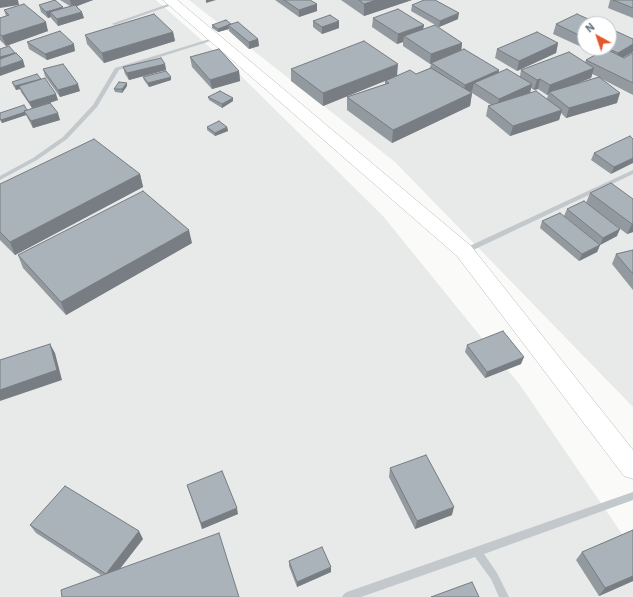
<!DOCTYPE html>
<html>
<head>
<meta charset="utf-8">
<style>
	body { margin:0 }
	#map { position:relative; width:633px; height:597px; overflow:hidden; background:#fafaf8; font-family:"IBM Plex Sans",sans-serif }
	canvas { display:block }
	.north { position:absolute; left:577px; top:16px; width:40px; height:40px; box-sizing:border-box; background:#fff; border:1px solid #c1c8cd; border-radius:50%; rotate:320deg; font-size:11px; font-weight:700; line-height:16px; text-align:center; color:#657683 }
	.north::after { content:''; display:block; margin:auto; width:14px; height:18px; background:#e4572e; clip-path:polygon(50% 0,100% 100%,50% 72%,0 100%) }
</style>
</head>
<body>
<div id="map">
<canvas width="633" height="597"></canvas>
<div class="north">N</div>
</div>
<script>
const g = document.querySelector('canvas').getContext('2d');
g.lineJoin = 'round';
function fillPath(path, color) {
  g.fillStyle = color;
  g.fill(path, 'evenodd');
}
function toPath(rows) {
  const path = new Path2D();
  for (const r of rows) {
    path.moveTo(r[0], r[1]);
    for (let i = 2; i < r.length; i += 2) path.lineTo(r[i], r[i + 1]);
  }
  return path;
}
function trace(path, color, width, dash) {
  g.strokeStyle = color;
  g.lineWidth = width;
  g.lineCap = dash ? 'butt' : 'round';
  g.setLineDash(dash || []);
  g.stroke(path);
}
fillPath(toPath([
	[0,0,156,0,230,65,383,216,520,385,633,550,633,597,0,597],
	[189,0,633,0,633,407,395,162],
	[585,24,609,24,609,48,585,48]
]), '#e8e9e9');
const secondary = toPath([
	[163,0,177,0,471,246,633,450,633,479,624,476,457,256,163,0]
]);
trace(secondary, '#b3babf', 1);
fillPath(toPath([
	[171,3,175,4,115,25,111,24,171,3],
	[213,38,217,39,119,70,97,107,67,139,37,160,0,180,0,176,33,158,63,137,93,105,115,68,213,38],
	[633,170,633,174,467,253,463,253,462,251,463,249,633,170],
	[633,492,633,500,484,554,497,573,509,597,499,597,491,579,475,557,361,597,342,597,344,594,347,592,633,492]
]), '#c3c8cc');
fillPath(secondary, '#fff');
fillPath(toPath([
	[60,0,93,0,77,6,84,18,58,26,51,18,51,17,48,18,41,12,39,5,63,7,63,8,70,6],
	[275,0,310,0,317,11,299,17],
	[341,0,412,0,364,16],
	[610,0,633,0,633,18,608,8],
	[412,5,458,19,439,27,411,11],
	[4,10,48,31,6,46,0,40,0,18,6,16],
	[373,18,424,25,423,29,462,43,461,51,499,70,498,73,520,76,521,70,585,62,586,60,597,54,553,34,556,24,585,24,585,48,609,48,633,52,623,58,624,58,633,53,633,95,600,78,617,103,566,118,561,113,559,120,510,136,486,116,488,106,491,105,472,93,470,106,392,143,347,110,347,97,385,84,385,81,323,106,291,81,291,69,397,76,416,74,430,68,431,63,430,64,403,46,403,42,397,44,372,27],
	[592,74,599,77,574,84,591,78],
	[531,88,534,90,538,89,547,95,548,95,547,99,530,92],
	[313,21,339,28,322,34,313,27],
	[231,24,258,39,259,46,249,49,229,31,229,29,218,32,212,28,212,25],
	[173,32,175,41,104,63,87,44,85,35],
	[27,42,75,51,47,60,29,49],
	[558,43,556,53,517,71,495,58,497,49],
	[190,57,239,71,240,81,212,89,192,67],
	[165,64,166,70,129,80,125,74,123,67],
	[43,69,80,91,60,97,45,76],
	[143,77,171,80,149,87,144,80],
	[41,79,58,100,50,103,60,120,33,128,26,115,2,123,0,120,0,113,27,110,32,108,21,92,20,89,16,90,13,85,12,82],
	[127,83,127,86,122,93,115,92,114,89],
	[208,97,233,98,233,101,222,108,209,100],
	[207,127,227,127,228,131,215,136,207,130],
	[633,139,611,174,591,160,594,153],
	[140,174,143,187,15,255,0,240,0,184],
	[590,193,633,199,633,232,627,234,586,203],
	[567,209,617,236,600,245,564,216],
	[542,221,600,245,597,252,579,261,540,228],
	[192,243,66,315,23,268,18,255],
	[633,250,633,290,612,264,616,254],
	[467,345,521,364,485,378,465,352],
	[390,468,452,515,415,529,389,477],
	[187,485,238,514,202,529],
	[30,525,143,539,120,569,101,575,36,533],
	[633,530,633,581,599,596,576,560,582,552],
	[289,561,331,572,297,587,289,566]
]), '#929a9f');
fillPath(toPath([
	[0,0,18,0,19,5,0,8],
	[70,0,93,0,72,8],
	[206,0,216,0,206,3],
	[376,0,412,0,364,16,364,4],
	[317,4,317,11,299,17,299,10],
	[63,7,64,13,50,12,51,17,48,18,46,12],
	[82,12,84,18,58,26,57,19],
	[459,13,458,19,439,27,440,21],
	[339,21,339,28,322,34,322,27],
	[46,22,48,31,6,46,2,36],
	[228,25,229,29,218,32,218,29],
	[424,25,422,35,404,36,403,42,397,44,398,34],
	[173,32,175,41,104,63,102,53],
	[258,39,259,46,249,49,249,42],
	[462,43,461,53,430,64,431,54],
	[558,43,556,53,517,71,519,61],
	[74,44,75,51,47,60,45,54],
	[633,44,633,52,614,62,618,53],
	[15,53,17,59,0,65,0,57],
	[23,60,25,67,0,76,0,68],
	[165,64,166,70,129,80,127,73],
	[398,64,397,76,323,106,323,93],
	[594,68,591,78,551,93,549,92,548,95,547,95,550,85],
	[499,70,497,80,474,83,472,91,463,95,465,85],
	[239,71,240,81,212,89,210,80],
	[171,77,171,80,149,87,148,83],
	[41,79,19,86,20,89,16,90,15,86],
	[540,79,538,89,534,90,537,80],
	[127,83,127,86,122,93,122,89],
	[78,84,80,91,60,97,58,90],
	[532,84,530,93,497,109,499,99],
	[472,93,470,106,392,143,393,130],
	[620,93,617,103,566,118,569,108],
	[56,94,58,100,32,108,29,102],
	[233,98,233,101,222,108,222,104],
	[562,110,559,120,510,136,513,126],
	[25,112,26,115,2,123,1,120],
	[58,113,60,120,33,128,31,121],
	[227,127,228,131,215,136,215,133],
	[633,158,633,163,611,174,614,167],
	[140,174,143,187,15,255,10,242],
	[632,224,633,224,633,232,627,234],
	[620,229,617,236,600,245,603,238],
	[189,230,192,243,66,315,61,302],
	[600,245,597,252,579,261,582,254],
	[50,344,55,353,62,380,0,401,0,390],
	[524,357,521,364,485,378,487,372],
	[454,507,452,515,415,529,417,521],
	[237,508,238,514,202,529,201,523],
	[139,531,143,539,110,581,106,574],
	[331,567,331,572,297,587,297,582],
	[633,576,633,581,599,596,605,588]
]), '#777d82');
const building = toPath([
	[55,0,63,7,46,12,39,5,55,0],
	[284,0,310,0,317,4,299,10,284,0],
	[359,0,376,0,364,4,359,0],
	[424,0,435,0,459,13,440,21,412,5,424,0],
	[613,0,633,0,633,8,613,0],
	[24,4,46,22,2,36,0,34,0,18,9,15,4,10,24,4],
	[75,5,82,12,57,19,50,12,75,5],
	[398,9,424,25,398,34,373,18,398,9],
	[154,14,173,32,102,53,85,35,154,14],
	[577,14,599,24,585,24,585,38,556,24,577,14],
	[330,15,339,21,322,27,313,21,330,15],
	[226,20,231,24,218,29,212,25,226,20],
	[238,22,258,39,249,42,228,25,238,22],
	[435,25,462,43,431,54,404,36,435,25],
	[609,28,633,39,633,44,618,53,607,48,609,48,609,28],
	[60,31,74,44,45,54,27,42,60,31],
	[537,32,558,43,519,61,497,49,537,32],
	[364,41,398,64,323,93,291,69,364,41],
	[9,46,15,53,0,57,0,49,9,46],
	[219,49,239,71,210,80,190,57,219,49],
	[464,49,499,70,465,85,431,63,464,49],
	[606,49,624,58,633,53,633,83,586,60,606,49],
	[569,52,594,68,550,85,540,79,537,80,521,70,569,52],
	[16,53,23,60,0,68,0,59,16,53],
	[161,58,165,64,127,73,123,67,161,58],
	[63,64,78,84,58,90,43,69,63,64],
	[431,68,472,93,393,130,347,97,389,83,385,81,410,70,416,74,431,68],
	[507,69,532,84,499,99,474,83,507,69],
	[166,71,171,77,148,83,143,77,166,71],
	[37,74,41,79,15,86,12,82,37,74],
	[599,77,620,93,569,108,549,92,599,77],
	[45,78,56,94,29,102,19,86,45,78],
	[119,82,127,83,122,89,114,89,119,82],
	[220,91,233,98,222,104,208,97,220,91],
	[536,91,562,110,513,126,488,106,536,91],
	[50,103,58,113,31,121,24,111,50,103],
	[24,105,27,110,24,111,25,112,1,120,0,119,0,113,24,105],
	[219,121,227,127,215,133,207,127,219,121],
	[630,136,633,139,633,158,614,167,594,153,630,136],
	[94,139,140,174,10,242,0,232,0,184,94,139],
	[611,183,633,199,633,224,632,224,590,193,611,183],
	[143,191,189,230,61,302,18,255,143,191],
	[584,201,620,229,603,238,567,209,584,201],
	[560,213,600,245,582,254,542,221,560,213],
	[633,250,633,274,616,254,633,250],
	[503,331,524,357,487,372,467,345,503,331],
	[50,344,57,370,0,390,0,360,50,344],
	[426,455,454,507,417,521,390,468,426,455],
	[222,471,237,508,201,523,187,485,222,471],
	[65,486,139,531,106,574,30,525,65,486],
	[633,530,633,576,605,588,582,552,633,530],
	[219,533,239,597,62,597,61,590,219,533],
	[322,547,331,567,297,582,289,561,322,547],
	[472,582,479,597,431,597,472,582]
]);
fillPath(building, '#aab3b9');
trace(building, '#777d82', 1);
</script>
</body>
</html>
